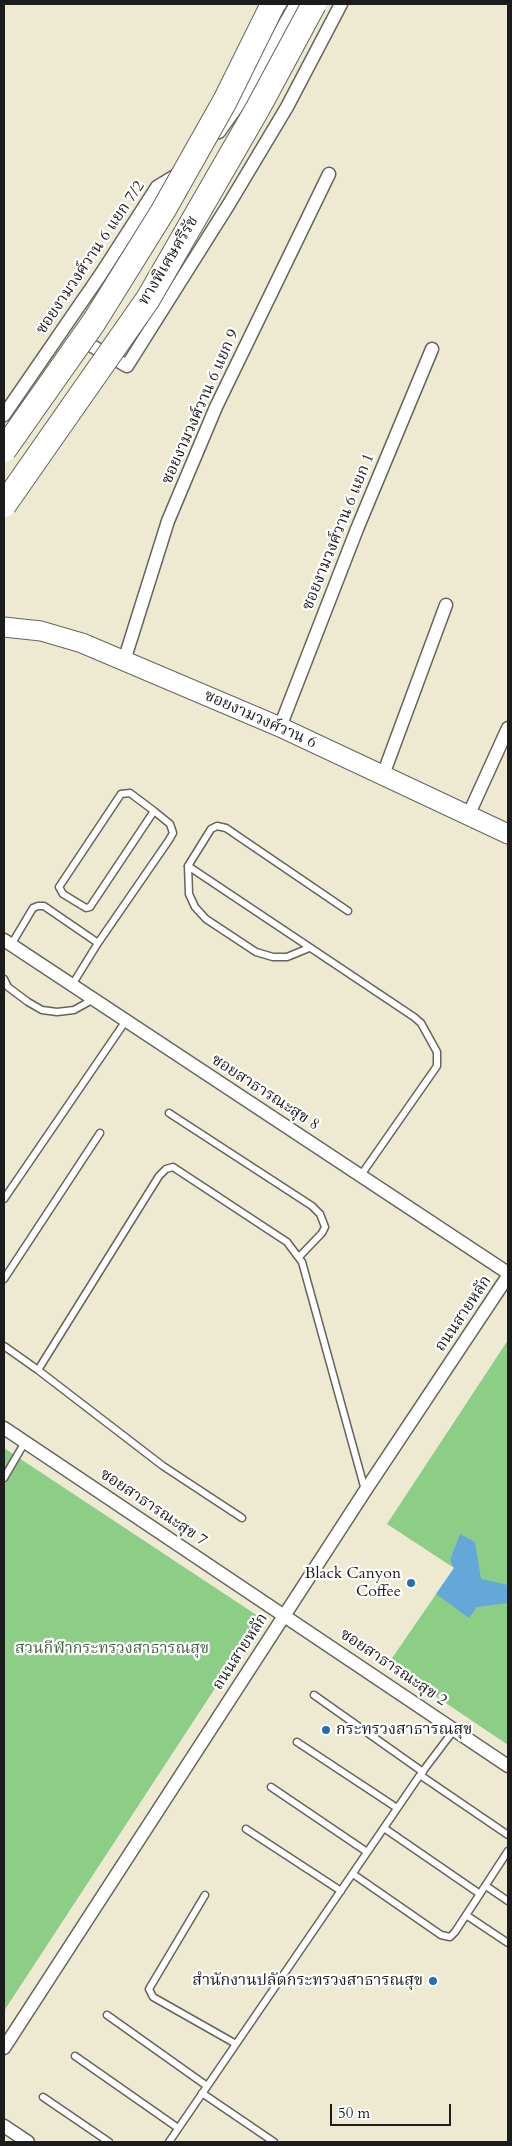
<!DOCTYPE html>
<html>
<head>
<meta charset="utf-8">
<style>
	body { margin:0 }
	#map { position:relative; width:512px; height:2146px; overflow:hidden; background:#eeead1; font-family:Cardo,serif }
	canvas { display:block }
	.frame { position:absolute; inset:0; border:5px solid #1c1c1c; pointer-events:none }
	.scale { position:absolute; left:330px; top:2104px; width:121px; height:22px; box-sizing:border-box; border:2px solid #1c1c1c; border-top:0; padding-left:6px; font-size:15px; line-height:18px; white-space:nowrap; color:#1c1c1c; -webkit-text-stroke:4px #fff; paint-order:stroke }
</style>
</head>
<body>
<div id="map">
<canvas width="512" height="2146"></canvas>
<div class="frame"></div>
<div class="scale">50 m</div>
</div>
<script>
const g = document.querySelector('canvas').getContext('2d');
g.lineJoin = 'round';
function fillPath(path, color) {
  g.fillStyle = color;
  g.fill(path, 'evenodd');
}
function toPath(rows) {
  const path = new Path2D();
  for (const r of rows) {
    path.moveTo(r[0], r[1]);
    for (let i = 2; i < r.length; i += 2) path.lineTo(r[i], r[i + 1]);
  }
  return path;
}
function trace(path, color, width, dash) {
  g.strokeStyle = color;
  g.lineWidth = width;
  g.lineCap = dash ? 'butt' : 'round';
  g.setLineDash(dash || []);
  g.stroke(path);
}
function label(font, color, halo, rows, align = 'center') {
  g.font = font + ' Cardo,"Noto Serif Thai",serif';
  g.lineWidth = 4.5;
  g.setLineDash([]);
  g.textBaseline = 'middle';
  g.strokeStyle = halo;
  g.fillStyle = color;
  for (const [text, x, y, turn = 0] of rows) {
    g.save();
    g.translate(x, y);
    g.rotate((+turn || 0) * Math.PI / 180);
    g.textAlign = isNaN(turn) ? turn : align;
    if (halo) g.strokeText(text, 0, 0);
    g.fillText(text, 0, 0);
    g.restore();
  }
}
fillPath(toPath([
	[508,1340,508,1745,388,1664,454,1568,387,1524],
	[4,1448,261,1618,4,2011]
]), '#8cce86');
fillPath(toPath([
	[460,1534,475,1542,481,1579,508,1585,508,1603,477,1607,469,1618,436,1594,454,1568,450,1560]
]), '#64a8d9');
const lane = toPath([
	[188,866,189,894,195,907,206,919,256,952,273,957,287,957,309,948],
	[348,911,226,828,217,826,211,829,188,866,414,1017,421,1023,437,1052,437,1066,361,1175],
	[11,945,33,908,38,906,44,906,98,943,169,840,173,833,170,824,154,811,130,793,121,794,59,887,63,894,86,908,90,907,154,811],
	[4,979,8,987,28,1002,42,1010,57,1012,74,1010,92,1000],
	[72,985,98,943],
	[169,1113,312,1206,320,1214,325,1227,322,1233,299,1257],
	[4,1199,125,1022],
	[4,1279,100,1133],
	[4,1346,38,1370],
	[4,1478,25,1442],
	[242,1518,163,1466,38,1370,159,1176,166,1169,173,1167,287,1242,302,1262,365,1490],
	[314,1695,423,1772],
	[297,1742,397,1808],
	[420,1775,508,1835],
	[271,1787,367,1852],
	[384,1828,480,1894],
	[246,1829,341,1891],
	[353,1874,441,1935,450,1937,455,1932,508,1851],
	[486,1886,508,1901],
	[205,1895,149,1989,153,1997,236,2044],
	[466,1915,508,1943],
	[107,2015,207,2086],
	[75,2056,178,2128],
	[202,2093,274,2142],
	[43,2097,109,2142],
	[169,2142,420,1775,454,1730]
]);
const street = toPath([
	[219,132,239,104,296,4],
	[78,338,127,366,229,204,287,107,341,4],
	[4,415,101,274,157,187,180,173],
	[124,661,168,521,216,407,329,174],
	[280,727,357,529,432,349],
	[383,775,446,605],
	[468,816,508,728],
	[4,940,508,1273],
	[4,1428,508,1766],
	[4,2048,365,1491,508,1276],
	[4,2126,28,2142]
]);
const secondary = toPath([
	[4,627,41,631,82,643,280,727,508,834]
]);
trace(lane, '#66645b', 9);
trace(street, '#66645b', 15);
trace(secondary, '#66645b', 21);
trace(lane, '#fff', 6);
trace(street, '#fff', 12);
trace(secondary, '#fff', 19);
const highwayBridge = toPath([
	[4,450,94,322,163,211,225,101,273,4],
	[4,505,148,299,258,108,314,4]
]);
trace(highwayBridge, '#66645b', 26, []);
trace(highwayBridge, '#fff', 24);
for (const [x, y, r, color] of [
	[411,1583,5,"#1f6fb2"],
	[326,1730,5,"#1f6fb2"],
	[433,1981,5,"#1f6fb2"]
]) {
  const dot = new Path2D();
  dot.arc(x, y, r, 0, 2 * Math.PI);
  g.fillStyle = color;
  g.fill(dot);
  trace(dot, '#fff', 2);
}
label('16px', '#1c1c1c', '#fff', [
	["ซอยงามวงศ์วาน 6 แยก 7/2",91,258,-56],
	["ทางพิเศษศรีรัช",169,261,-59],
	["ซอยงามวงศ์วาน 6 แยก 9",201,407,-66],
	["ซอยงามวงศ์วาน 6 แยก 1",339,532,-68],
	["ซอยงามวงศ์วาน 6",260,720,24],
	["ซอยสาธารณะสุข 8",265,1093,33],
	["ถนนสายหลัก",464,1314,-56],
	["ซอยสาธารณะสุข 7",153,1508,34],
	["ถนนสายหลัก",241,1652,-57],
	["ซอยสาธารณะสุข 2",393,1668,34]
]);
label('16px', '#1c1c1c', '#fff', [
	["Black Canyon",401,1574],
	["Coffee",401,1592],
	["กระทรวงสาธารณสุข",336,1730,"left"],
	["สำนักงานปลัดกระทรวงสาธารณสุข",423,1981]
], 'right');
label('16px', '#496346', '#fff', [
	["สวนกีฬากระทรวงสาธารณสุข",112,1649]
]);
</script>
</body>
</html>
